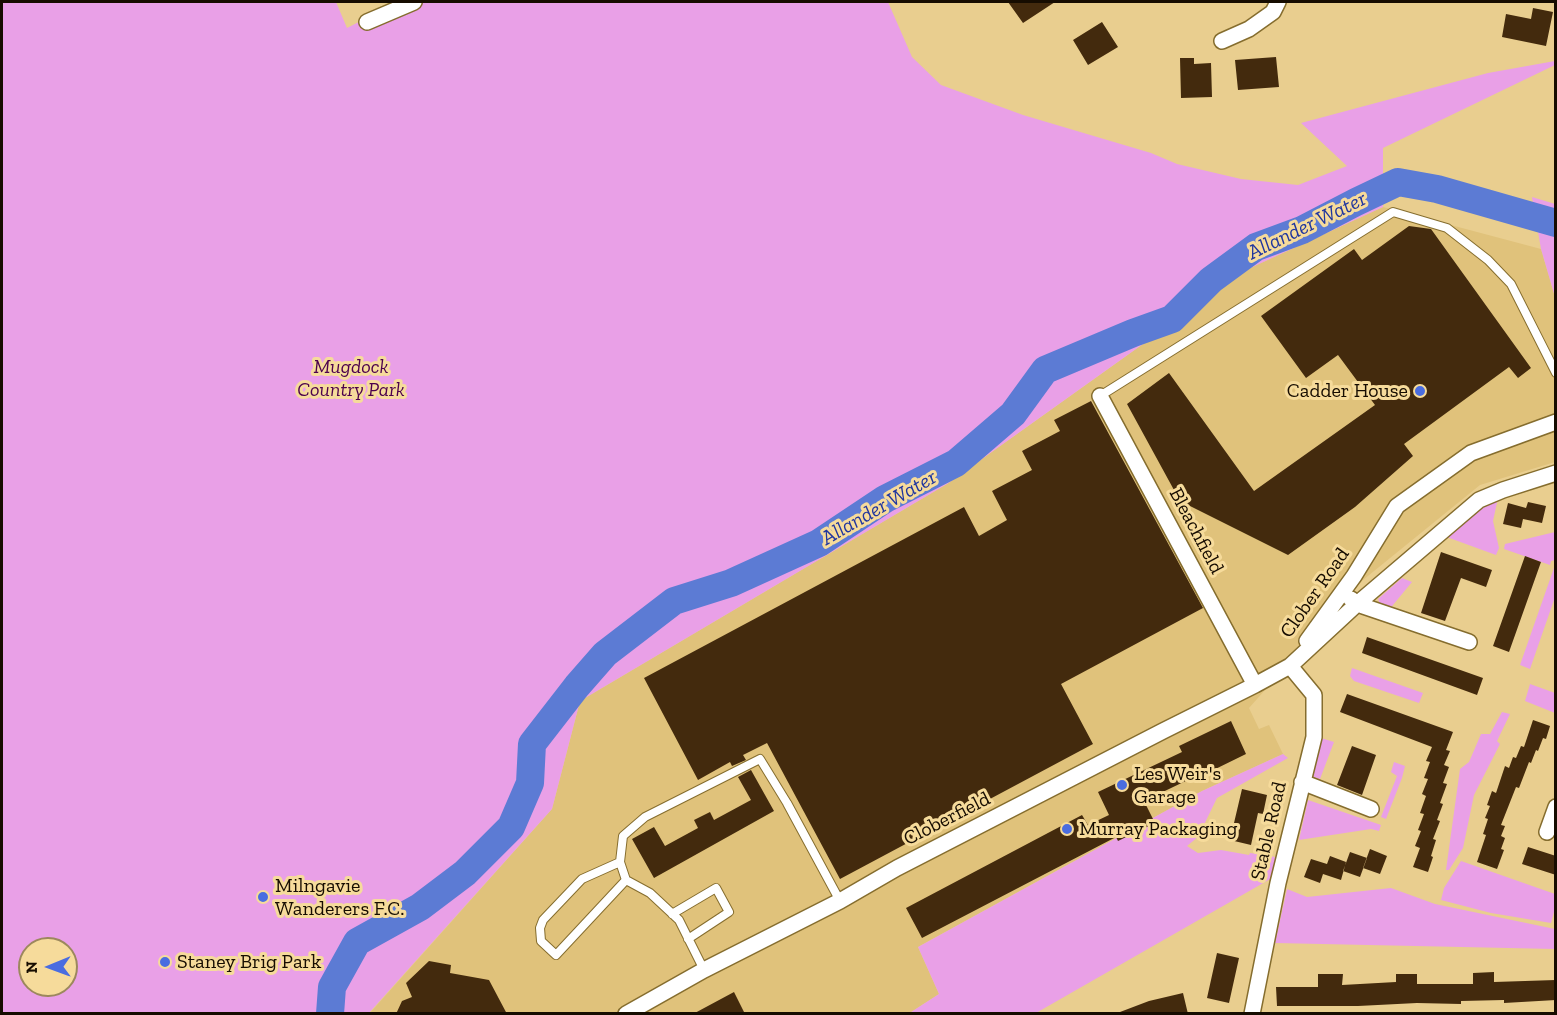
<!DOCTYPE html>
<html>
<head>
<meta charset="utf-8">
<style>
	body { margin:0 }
	#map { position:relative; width:1557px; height:1015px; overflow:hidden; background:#e9ce8f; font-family:"Zilla Slab",serif }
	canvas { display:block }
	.frame { position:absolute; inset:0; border:3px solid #160c00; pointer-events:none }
	.north { position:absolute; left:18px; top:937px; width:60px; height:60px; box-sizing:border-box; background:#f6db9b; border:2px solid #9c885d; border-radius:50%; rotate:269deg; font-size:16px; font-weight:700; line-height:24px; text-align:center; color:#160c00 }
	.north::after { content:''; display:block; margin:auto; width:21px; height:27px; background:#4a6de0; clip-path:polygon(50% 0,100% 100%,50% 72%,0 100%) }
</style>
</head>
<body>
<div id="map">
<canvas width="1557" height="1015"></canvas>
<div class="frame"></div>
<div class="north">N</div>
</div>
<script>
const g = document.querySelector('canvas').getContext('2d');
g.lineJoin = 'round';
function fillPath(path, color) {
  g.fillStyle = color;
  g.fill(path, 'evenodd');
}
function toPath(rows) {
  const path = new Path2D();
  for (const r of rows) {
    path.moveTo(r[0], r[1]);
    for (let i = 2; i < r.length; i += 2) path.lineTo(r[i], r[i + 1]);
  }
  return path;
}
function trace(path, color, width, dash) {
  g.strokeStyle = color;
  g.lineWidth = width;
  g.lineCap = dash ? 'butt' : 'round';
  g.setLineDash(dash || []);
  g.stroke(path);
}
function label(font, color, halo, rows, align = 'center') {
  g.font = font + ' "Zilla Slab",serif';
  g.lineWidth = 6;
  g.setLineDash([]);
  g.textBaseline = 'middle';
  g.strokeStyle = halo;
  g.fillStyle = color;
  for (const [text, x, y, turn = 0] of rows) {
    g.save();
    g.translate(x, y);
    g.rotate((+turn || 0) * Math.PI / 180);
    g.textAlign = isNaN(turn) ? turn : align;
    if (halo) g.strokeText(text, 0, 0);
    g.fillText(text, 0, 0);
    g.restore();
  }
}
fillPath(toPath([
	[1383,207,1541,249,1555,297,1555,462,1480,485,1363,580,1249,708,1259,729,1269,725,1283,754,1202,791,918,947,939,994,908,1014,369,1014,552,809,580,701,947,484,1248,269]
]), '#e0c27b');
fillPath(toPath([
	[2,2,336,2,347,28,398,2,888,2,912,57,941,85,1023,115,1151,153,1177,164,1241,179,1298,185,1347,166,1301,123,1488,73,1555,61,1555,65,1383,148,1383,207,1248,269,947,484,580,701,552,809,369,1013,2,1014],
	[30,949,66,949,66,985,30,985],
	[1532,197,1555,204,1555,297,1541,249],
	[1498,498,1493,521,1499,548,1496,555,1444,536,1486,502],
	[1555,532,1555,560,1551,561,1550,565,1504,549,1505,544],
	[1555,565,1555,597,1530,669,1520,665],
	[1402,578,1412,582,1388,611,1381,607,1378,599],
	[1352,668,1423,693,1419,703,1354,681,1350,676],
	[1530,684,1555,693,1555,713,1525,701],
	[1502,712,1510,714,1497,741,1500,744,1474,795,1463,848,1449,870,1446,870,1460,769,1469,762,1481,734,1490,734],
	[1321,738,1334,742,1320,779,1313,777],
	[1283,754,1288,758,1217,798,1198,837,1187,846,1198,853,1221,850,1249,855,1250,853,1272,856,1276,858,1272,878,1036,1013,908,1014,939,994,918,947,1202,791],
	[1394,762,1405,766,1402,778,1386,819,1381,817,1397,776,1391,772],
	[1308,800,1381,825,1379,831,1371,829,1299,840],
	[1461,861,1555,894,1555,908,1551,923,1491,913,1441,900,1444,888],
	[1391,888,1435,904,1555,929,1555,949,1275,943,1287,889,1307,897]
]), '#e9a0e7');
trace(toPath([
	[330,1014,332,987,357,942,420,907,465,873,511,827,530,783,532,744,577,686,605,654,674,601,731,583,819,543,885,499,956,463,1013,414,1045,370,1133,333,1172,319,1211,280,1256,247,1302,230,1356,202,1398,182,1437,189,1556,223]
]), '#5c7bd4', 28);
fillPath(toPath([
	[1008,2,1055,2,1023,23],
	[1533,8,1553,12,1546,46,1502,37,1506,14,1531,19],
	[1102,22,1118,47,1088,65,1073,40],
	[1276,57,1279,87,1238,90,1235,60],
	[1180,58,1194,58,1194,64,1211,63,1212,97,1181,98],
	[1409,226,1431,229,1531,368,1518,378,1509,367,1404,444,1413,456,1355,507,1288,555,1180,501,1127,404,1169,373,1254,491,1375,405,1338,355,1306,378,1261,316,1354,249,1362,260],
	[1091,401,1203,608,1061,684,1093,744,840,879,767,743,743,755,746,760,732,766,730,762,698,780,644,678,964,507,979,536,1007,520,992,491,1032,470,1022,451,1060,431,1054,420],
	[1528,502,1546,506,1542,523,1523,519,1521,528,1503,524,1508,503,1526,508],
	[1441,552,1492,570,1486,587,1461,578,1445,621,1421,613],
	[1525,556,1541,562,1509,652,1493,646],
	[1367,637,1483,678,1477,695,1362,653],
	[1347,694,1453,732,1446,750,1450,751,1444,765,1449,767,1443,783,1447,784,1440,803,1443,804,1437,820,1440,821,1433,839,1436,840,1431,856,1433,857,1428,872,1413,867,1420,848,1415,846,1421,831,1418,830,1424,814,1420,813,1426,796,1422,794,1428,779,1424,778,1430,762,1426,761,1432,747,1340,712],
	[1533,720,1550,726,1546,739,1543,738,1538,751,1536,750,1531,763,1529,762,1519,788,1516,787,1501,825,1505,826,1501,836,1505,838,1501,849,1504,850,1497,869,1477,862,1486,835,1483,834,1488,819,1485,818,1490,806,1487,805,1492,791,1496,793,1505,766,1509,768,1513,757,1516,758,1521,746,1524,747],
	[1231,721,1246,754,1195,779,1194,777,1144,801,1155,823,1118,841,1116,837,922,938,906,908,1082,815,1088,825,1109,815,1098,792,1182,752,1179,746],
	[1352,746,1376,755,1362,795,1337,785],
	[751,770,774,811,654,878,632,839,654,827,665,846,698,828,694,820,710,812,714,820,751,800,738,777],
	[1242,789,1267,795,1263,814,1258,813,1251,845,1230,840],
	[1528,847,1556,856,1556,875,1522,864],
	[1370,849,1387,856,1380,874,1363,868],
	[1350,852,1367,858,1360,877,1343,871],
	[1330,856,1346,862,1341,880,1323,874,1320,883,1304,877,1311,859,1327,864],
	[1217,953,1239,958,1229,1003,1207,998],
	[429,961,451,965,450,973,489,980,507,1014,396,1014,402,1001,412,997,406,983],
	[1494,972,1494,982,1556,980,1556,1000,1504,1003,1504,1000,1461,1001,1461,1004,1417,1003,1358,1006,1277,1006,1276,987,1318,987,1318,974,1343,974,1342,985,1396,982,1396,974,1417,974,1417,984,1473,984,1473,973],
	[734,992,745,1014,693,1014],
	[1183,993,1188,1014,1120,1014,1120,1012,1149,1001]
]), '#432a0d');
const lane = toPath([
	[1100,396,1393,212,1447,228,1488,260,1511,284,1556,373],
	[620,862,582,879,543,920,540,928,541,941,556,955,626,880],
	[672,914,716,888,729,912,688,939],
	[704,970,679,920,650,893,626,880,620,862,623,836,645,817,760,759,787,803,840,901]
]);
const street = toPath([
	[367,22,414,2],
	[1222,41,1249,29,1273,12,1278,2],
	[1100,396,1255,685],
	[1351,599,1357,604,1469,642],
	[1307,641,1354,576,1397,506,1471,453,1556,422],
	[1302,782,1371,809],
	[1547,832,1556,807],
	[626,1014,704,970,840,901,897,868,1163,731,1255,685,1290,666,1357,604,1479,500,1503,490,1556,473],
	[1252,1014,1278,883,1314,737,1314,695,1290,666]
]);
trace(lane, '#856d2e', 10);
trace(street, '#856d2e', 18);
trace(lane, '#fff', 8);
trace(street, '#fff', 15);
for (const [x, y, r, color] of [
	[1420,391,6,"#4a6de0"],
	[1122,785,6,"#4a6de0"],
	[1067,829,6,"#4a6de0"],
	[263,897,6,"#4a6de0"],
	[165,962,6,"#4a6de0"]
]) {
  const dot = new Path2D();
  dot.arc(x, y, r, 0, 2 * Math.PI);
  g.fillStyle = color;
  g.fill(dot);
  trace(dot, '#f6db9b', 2);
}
label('italic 20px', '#4c004d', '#f6db9b', [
	["Mugdock",351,367],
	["Country Park",351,390]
]);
label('20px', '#160c00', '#f6db9b', [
	["Cadder House",1408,391,"right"],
	["Les Weir's",1134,774],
	["Garage",1134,797],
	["Murray Packaging",1079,829],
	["Milngavie",275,886],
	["Wanderers F.C.",275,909],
	["Staney Brig Park",177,962]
], 'left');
label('20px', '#160c00', '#f6db9b', [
	["Bleachfield",1196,531,62],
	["Clober Road",1315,593,-55],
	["Cloberfield",947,819,-27],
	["Stable Road",1269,831,-77]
]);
label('italic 21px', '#20369f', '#f6db9b', [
	["Allander Water",1307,226,-26],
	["Allander Water",879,508,-30]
]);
</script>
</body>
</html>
